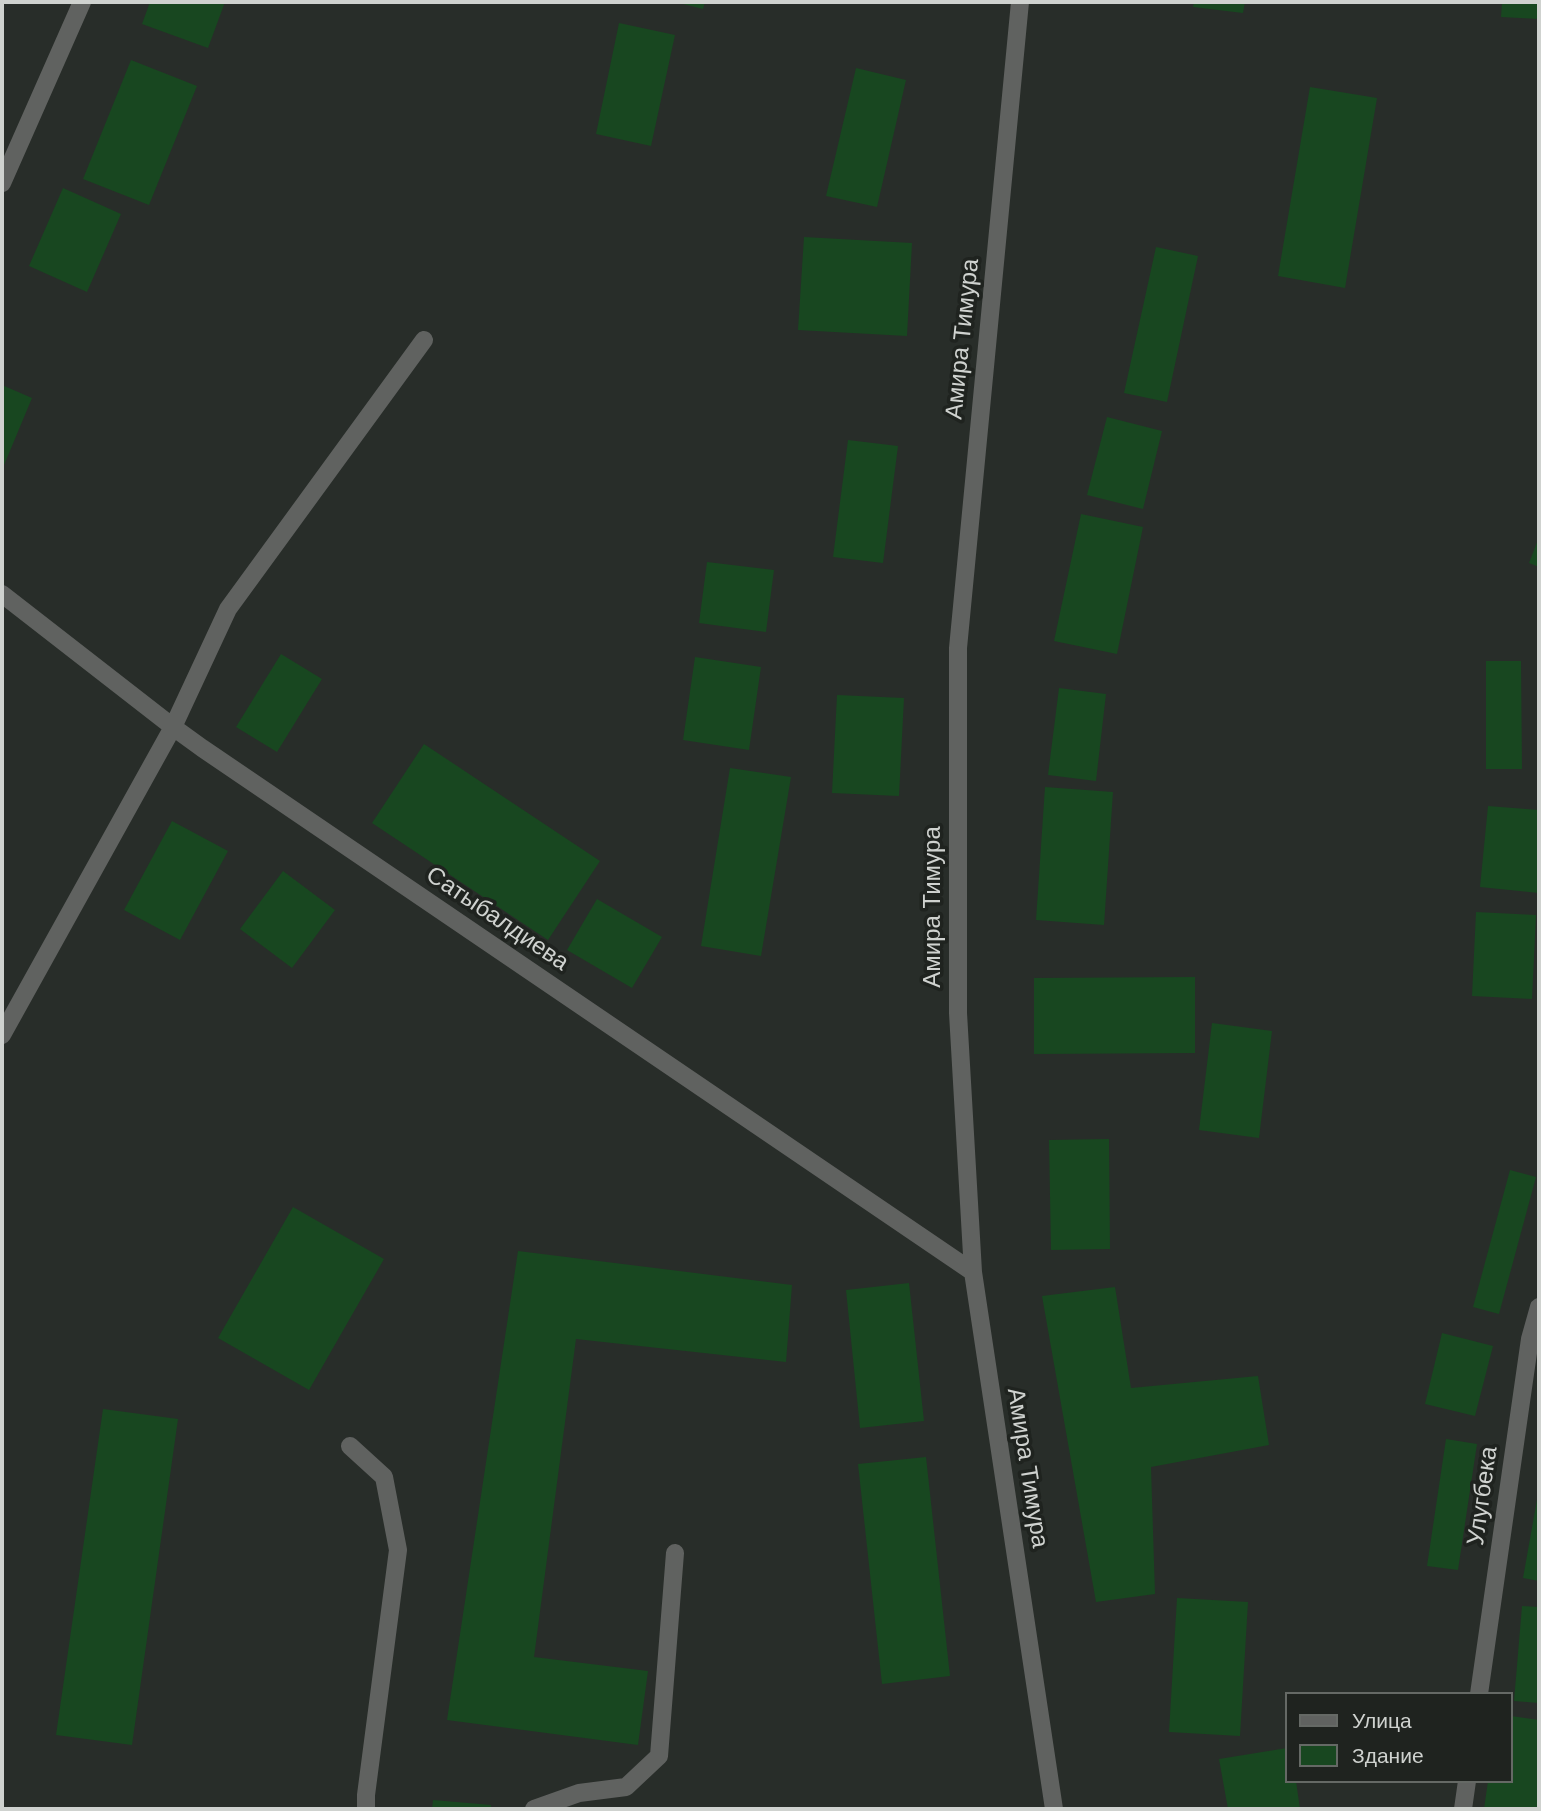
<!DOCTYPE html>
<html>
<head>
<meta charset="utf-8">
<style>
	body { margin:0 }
	#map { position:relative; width:1541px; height:1811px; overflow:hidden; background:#282d29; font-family:Arial,sans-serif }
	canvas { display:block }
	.frame { position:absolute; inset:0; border:4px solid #cfd2cf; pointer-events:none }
	.legend { position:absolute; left:1285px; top:1692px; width:228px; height:91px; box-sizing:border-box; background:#1f231f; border:2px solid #656965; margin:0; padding:9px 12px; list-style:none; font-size:21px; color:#cfd2cf }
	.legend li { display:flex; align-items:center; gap:14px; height:35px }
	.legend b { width:35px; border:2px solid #656965 }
</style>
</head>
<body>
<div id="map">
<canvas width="1541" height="1811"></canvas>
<div class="frame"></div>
<ul class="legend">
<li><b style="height:9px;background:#606260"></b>Улица</li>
<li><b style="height:19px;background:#184720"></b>Здание</li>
</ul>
</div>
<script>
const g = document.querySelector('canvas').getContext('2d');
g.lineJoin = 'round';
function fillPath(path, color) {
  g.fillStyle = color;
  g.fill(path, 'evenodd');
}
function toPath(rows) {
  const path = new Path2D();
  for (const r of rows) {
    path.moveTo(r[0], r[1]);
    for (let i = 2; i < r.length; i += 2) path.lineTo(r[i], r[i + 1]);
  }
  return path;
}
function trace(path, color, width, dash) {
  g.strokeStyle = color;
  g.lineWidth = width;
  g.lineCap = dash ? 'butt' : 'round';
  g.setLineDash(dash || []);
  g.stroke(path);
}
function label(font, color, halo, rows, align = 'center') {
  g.font = font + ' Arial,sans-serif';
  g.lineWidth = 7;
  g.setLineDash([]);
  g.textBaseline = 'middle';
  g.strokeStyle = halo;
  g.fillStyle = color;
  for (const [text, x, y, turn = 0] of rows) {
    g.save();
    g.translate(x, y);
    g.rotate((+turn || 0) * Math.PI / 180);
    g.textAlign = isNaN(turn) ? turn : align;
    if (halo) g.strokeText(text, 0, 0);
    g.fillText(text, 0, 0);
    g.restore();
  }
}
fillPath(toPath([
	[150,2,225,2,208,48,142,24],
	[675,2,705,2,703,9],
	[1194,2,1245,2,1243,13,1193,7],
	[1502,2,1539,2,1539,19,1501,17],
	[619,23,675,35,651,146,596,134],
	[131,60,197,86,149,205,83,179],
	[856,68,906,80,877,207,826,196],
	[1310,87,1377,98,1345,288,1278,276],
	[63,188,121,214,87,292,29,266],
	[804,237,912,243,907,336,798,330],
	[1156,247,1198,256,1167,402,1124,393],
	[2,385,32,398,2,470],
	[1107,417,1162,431,1143,509,1087,495],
	[848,440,898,446,883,563,833,557],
	[1081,514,1143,527,1117,654,1054,641],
	[1539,537,1539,567,1529,563],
	[707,562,774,570,766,632,699,623],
	[281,654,322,679,277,752,236,727],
	[695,657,761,667,749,750,683,740],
	[1486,661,1521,661,1522,769,1486,769],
	[1059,688,1106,694,1096,781,1048,775],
	[837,695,904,698,899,796,832,793],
	[424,744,600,861,548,940,372,823],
	[730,768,791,777,761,956,701,946],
	[1045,787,1113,792,1104,925,1036,920],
	[1488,806,1539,810,1539,893,1480,887],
	[172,821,228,851,180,940,124,910],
	[283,871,335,910,292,968,240,929],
	[597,899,662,937,632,988,567,950],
	[1476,912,1536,915,1532,999,1472,996],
	[1195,977,1195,1053,1034,1054,1034,978],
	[1212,1023,1272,1031,1259,1138,1199,1130],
	[1109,1139,1110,1249,1051,1250,1049,1140],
	[1510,1170,1536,1177,1499,1314,1473,1307],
	[293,1207,384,1259,309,1390,218,1338],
	[518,1251,792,1285,786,1362,576,1339,534,1657,648,1671,638,1745,447,1720],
	[909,1283,924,1421,860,1428,846,1290],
	[1115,1287,1131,1388,1258,1376,1269,1445,1151,1467,1155,1594,1096,1602,1042,1296],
	[1442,1333,1493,1346,1475,1416,1425,1404],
	[103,1409,178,1419,132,1745,56,1735],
	[1446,1439,1477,1444,1458,1570,1427,1566],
	[926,1457,950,1676,882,1684,858,1464],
	[1538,1494,1539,1494,1539,1581,1523,1578],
	[1177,1598,1248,1602,1240,1736,1169,1732],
	[1522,1606,1539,1607,1539,1703,1514,1701],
	[1511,1716,1539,1720,1539,1809,1484,1809,1488,1781,1511,1781],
	[1287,1748,1287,1781,1296,1781,1300,1809,1228,1809,1219,1759],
	[433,1800,491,1805,491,1809,432,1809]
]), '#184720');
trace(toPath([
	[1020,2,958,648,958,1013,973,1272,1054,1809],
	[2,183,82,2],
	[2,594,173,727,202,748,973,1272],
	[2,1035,173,727,228,609,424,340],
	[350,1446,384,1477,398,1550,366,1795,366,1809],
	[1479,1694,1530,1339,1539,1307],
	[534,1809,579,1793,626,1787,659,1756,675,1553],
	[1463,1809,1467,1781]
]), '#606260', 18);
label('24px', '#cfd2cf', '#1f231f', [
	["Амира Тимура",963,339,-84],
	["Амира Тимура",933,907,-90],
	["Сатыбалдиева",497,919,34],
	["Амира Тимура",1027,1468,81],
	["Улугбека",1483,1496,-82]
]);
</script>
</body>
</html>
